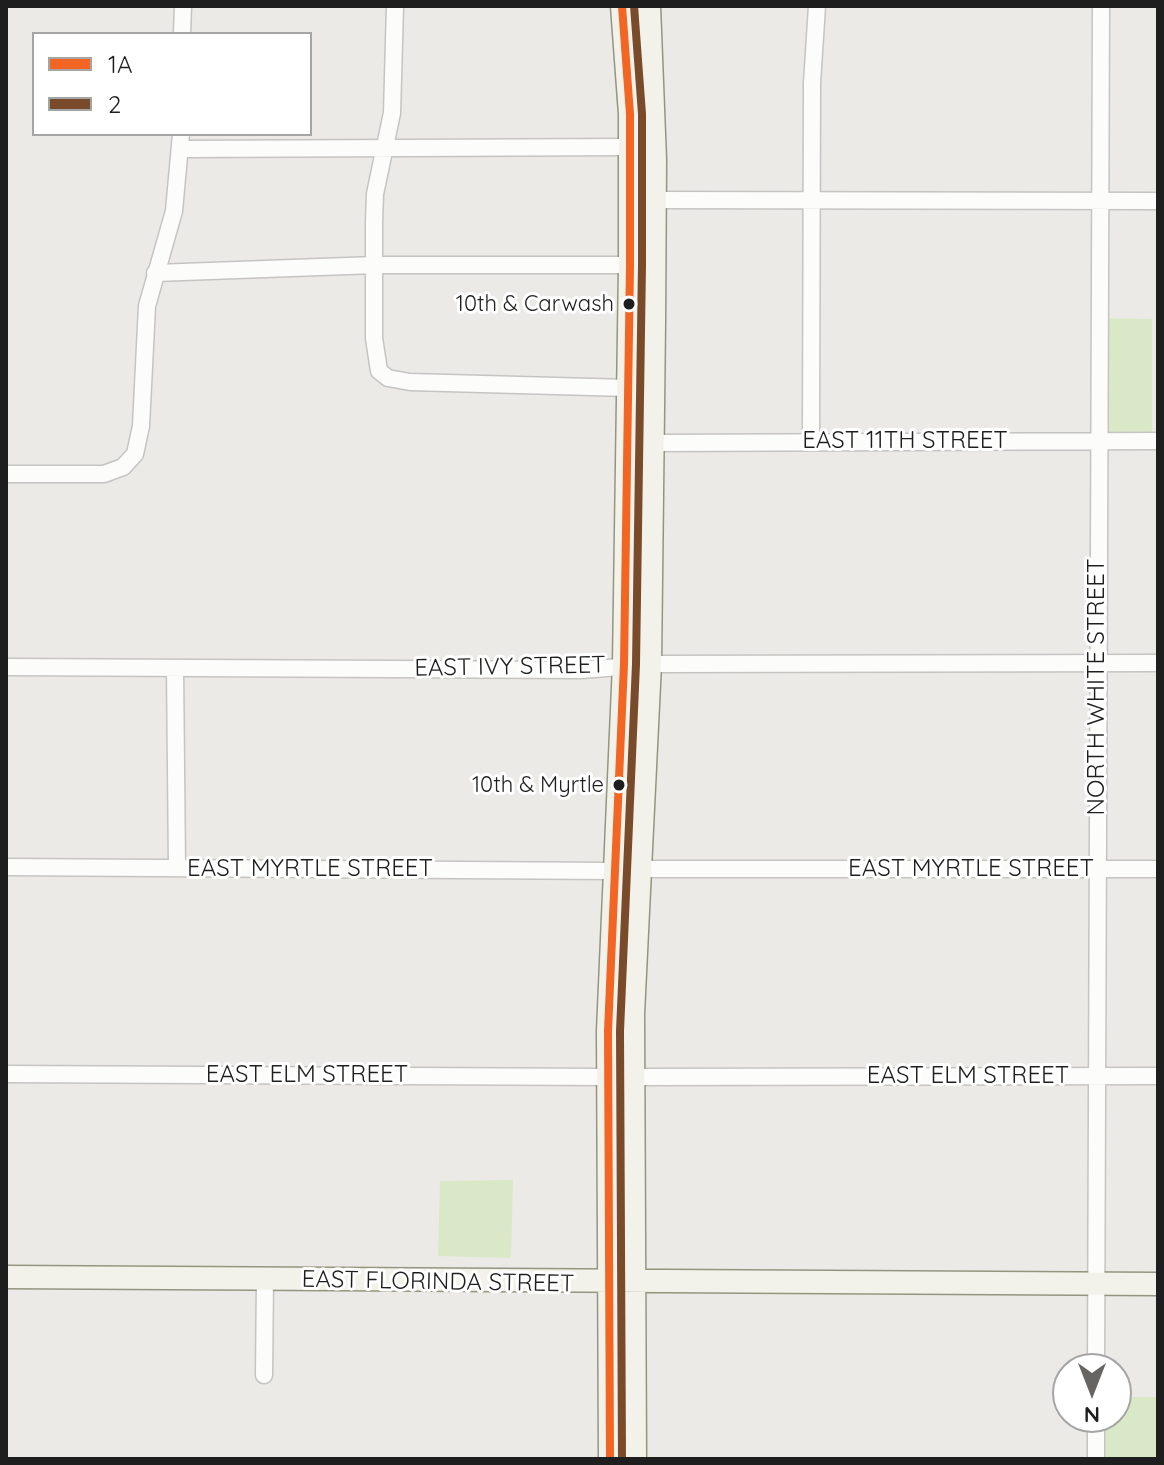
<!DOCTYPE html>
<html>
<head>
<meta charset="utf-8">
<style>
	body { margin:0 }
	#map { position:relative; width:1164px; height:1465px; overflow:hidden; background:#eceae6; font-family:Quicksand,sans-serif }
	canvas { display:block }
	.frame { position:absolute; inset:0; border:8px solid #1e1e1e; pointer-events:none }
	.legend { position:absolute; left:32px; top:32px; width:280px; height:104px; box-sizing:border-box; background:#fff; border:2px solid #a5a5a5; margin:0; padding:10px 14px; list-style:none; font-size:24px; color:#1e1e1e }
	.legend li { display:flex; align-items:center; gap:16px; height:40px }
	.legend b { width:40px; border:2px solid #a5a5a5 }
	.north { position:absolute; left:1052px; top:1353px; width:80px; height:80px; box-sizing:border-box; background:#fff; border:2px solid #a5a5a5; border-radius:50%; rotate:180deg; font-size:22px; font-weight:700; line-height:32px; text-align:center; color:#1e1e1e }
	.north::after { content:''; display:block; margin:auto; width:28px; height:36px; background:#666564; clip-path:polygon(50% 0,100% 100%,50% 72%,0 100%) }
</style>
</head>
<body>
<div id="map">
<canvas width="1164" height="1465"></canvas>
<div class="frame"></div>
<ul class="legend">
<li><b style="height:10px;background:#f26522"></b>1A</li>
<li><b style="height:10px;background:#7a4b2a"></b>2</li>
</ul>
<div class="north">N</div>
</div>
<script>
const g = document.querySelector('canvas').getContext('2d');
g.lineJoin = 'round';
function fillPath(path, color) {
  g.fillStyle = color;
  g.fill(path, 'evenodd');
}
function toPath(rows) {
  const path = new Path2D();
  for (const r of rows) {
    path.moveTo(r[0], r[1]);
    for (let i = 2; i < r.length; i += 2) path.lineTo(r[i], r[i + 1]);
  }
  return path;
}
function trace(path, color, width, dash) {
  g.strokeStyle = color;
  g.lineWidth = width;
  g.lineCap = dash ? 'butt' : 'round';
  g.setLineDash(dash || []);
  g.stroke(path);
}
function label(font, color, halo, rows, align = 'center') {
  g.font = font + ' Quicksand,sans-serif';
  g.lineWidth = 6;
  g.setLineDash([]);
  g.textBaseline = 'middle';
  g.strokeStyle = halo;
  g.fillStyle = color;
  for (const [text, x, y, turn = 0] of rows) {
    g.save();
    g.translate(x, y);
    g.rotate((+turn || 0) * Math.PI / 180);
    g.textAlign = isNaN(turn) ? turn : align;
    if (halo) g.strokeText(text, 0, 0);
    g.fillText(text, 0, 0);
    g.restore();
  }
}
fillPath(toPath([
	[1098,318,1152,319,1152,441,1097,441],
	[513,1180,511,1258,438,1256,440,1181],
	[1116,1397,1158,1397,1158,1459,1096,1459,1096,1417,1116,1417]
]), '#d9e8c6');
const street = toPath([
	[395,6,392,113,375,194,374,223,374,338,379,371,388,378,410,382,628,388],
	[182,34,183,6],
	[181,149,630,147],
	[654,200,1158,201],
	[155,273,375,265,630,265],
	[811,441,812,83,817,6],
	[652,443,1158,441],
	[6,474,104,474,123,467,135,454,141,426,147,306,174,211,181,134],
	[6,667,581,670,659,664,1158,663],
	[175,668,177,868],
	[6,867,614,871],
	[639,869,1158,869],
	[6,1074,608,1077],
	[633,1077,1158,1076],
	[1096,1369,1101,6],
	[264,1375,265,1279],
	[1096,1459,1096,1417]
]);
const secondary = toPath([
	[6,1277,1158,1284],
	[610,1459,608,1031,624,664,630,265,630,114,622,6],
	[635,1459,633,1014,650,664,654,322,655,160,649,6]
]);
trace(street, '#c5c4c2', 19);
trace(secondary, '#94957f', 25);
trace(street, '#fcfcfb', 16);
trace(secondary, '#f3f2ea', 22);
trace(toPath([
	[610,1459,608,1031,624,664,630,265,630,114,622,6]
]), '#f26522', 8);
trace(toPath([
	[622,1459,620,1031,636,664,642,265,642,114,634,6]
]), '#7a4b2a', 8);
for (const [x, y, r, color] of [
	[629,304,7,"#1e1e1e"],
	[619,785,7,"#1e1e1e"]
]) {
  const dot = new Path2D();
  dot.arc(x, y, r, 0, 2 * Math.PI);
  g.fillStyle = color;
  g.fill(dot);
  trace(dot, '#fff', 3);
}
label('22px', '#1e1e1e', '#fff', [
	["10th & Carwash",614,304],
	["10th & Myrtle",604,785]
], 'right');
label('24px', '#1e1e1e', '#fff', [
	["EAST 11TH STREET",905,441],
	["EAST IVY STREET",510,667,-1],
	["NORTH WHITE STREET",1097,687,-90],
	["EAST MYRTLE STREET",310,869],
	["EAST MYRTLE STREET",971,869],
	["EAST ELM STREET",307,1075],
	["EAST ELM STREET",968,1076],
	["EAST FLORINDA STREET",438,1282,1]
]);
</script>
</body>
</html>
